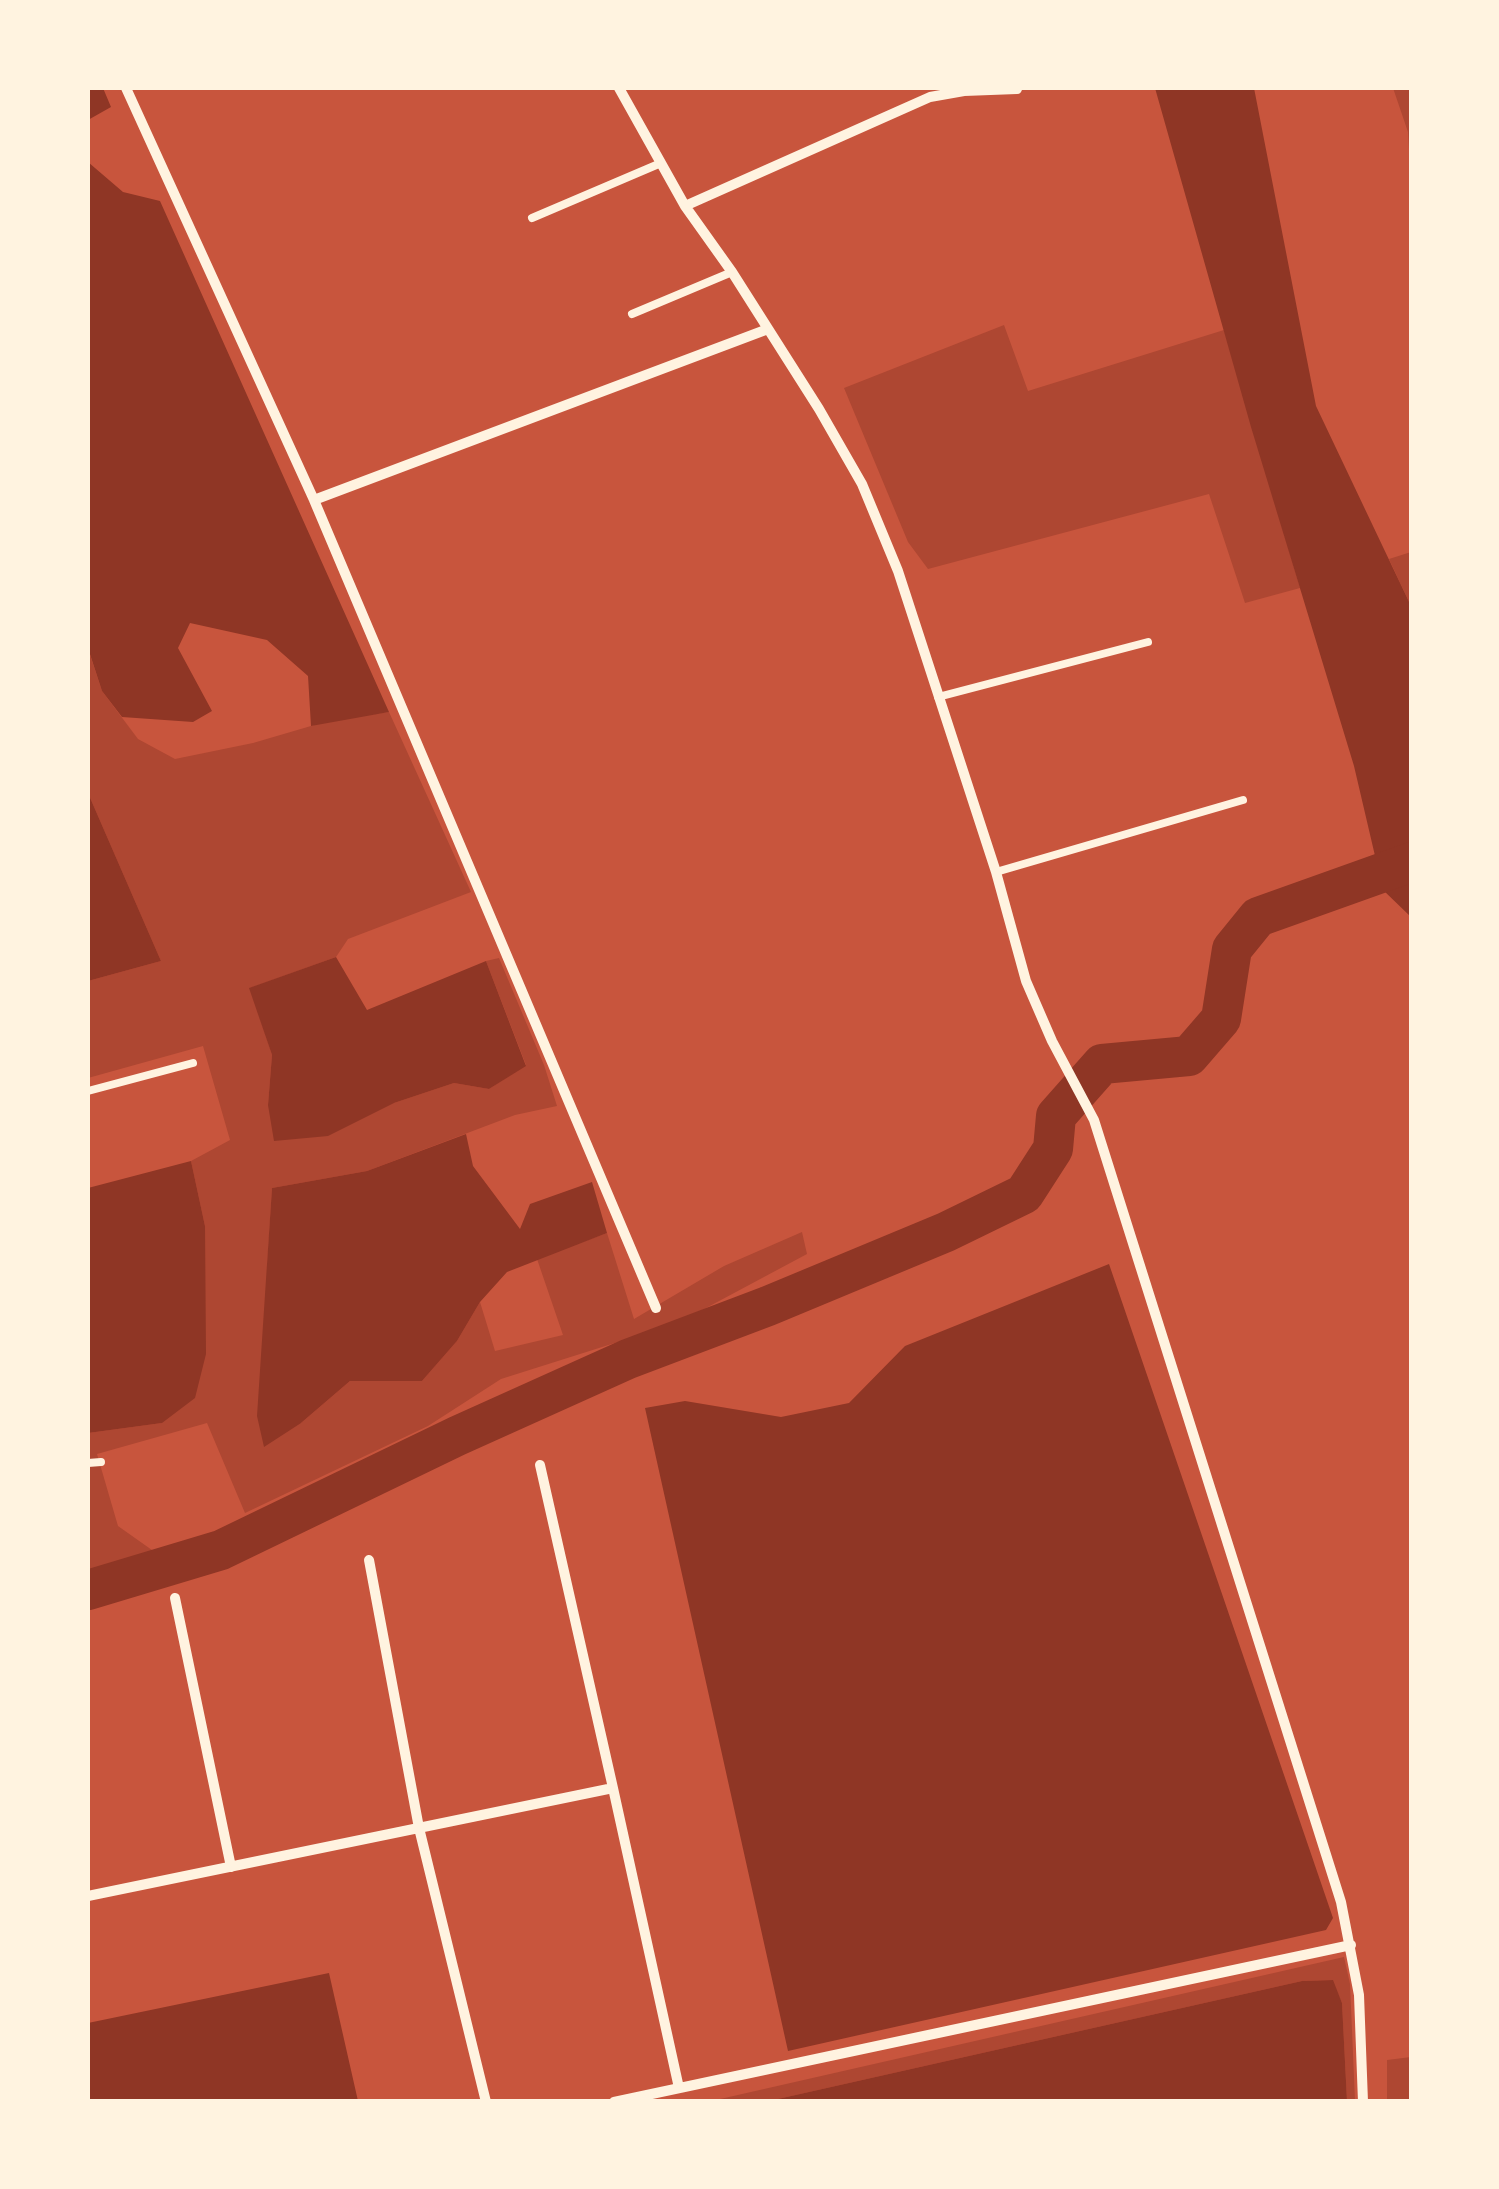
<!DOCTYPE html>
<html>
<head>
<meta charset="utf-8">
<style>
	body { margin:0 }
	#map { position:relative; width:1499px; height:2189px; overflow:hidden; background:#c8553d; font-family:Quicksand,sans-serif }
	canvas { display:block }
	.frame { position:absolute; inset:0; border:90px solid #fff3e0; pointer-events:none }
</style>
</head>
<body>
<div id="map">
<canvas width="1499" height="2189"></canvas>
<div class="frame"></div>
</div>
<script>
const g = document.querySelector('canvas').getContext('2d');
g.lineJoin = 'round';
function fillPath(path, color) {
  g.fillStyle = color;
  g.fill(path, 'evenodd');
}
function toPath(rows) {
  const path = new Path2D();
  for (const r of rows) {
    path.moveTo(r[0], r[1]);
    for (let i = 2; i < r.length; i += 2) path.lineTo(r[i], r[i + 1]);
  }
  return path;
}
function trace(path, color, width, dash) {
  g.strokeStyle = color;
  g.lineWidth = width;
  g.lineCap = dash ? 'butt' : 'round';
  g.setLineDash(dash || []);
  g.stroke(path);
}
fillPath(toPath([
	[1393,88,1411,88,1411,182,1408,132],
	[1004,325,1028,391,1224,330,1300,588,1245,603,1209,494,928,569,908,542,844,388],
	[1411,552,1412,552,1411,606,1389,559],
	[88,649,102,691,138,739,175,759,253,743,328,721,389,712,471,892,348,939,336,957,250,988,272,1055,268,1105,394,1103,454,1083,489,1089,526,1065,486,961,499,958,544,1065,557,1106,515,1115,367,1171,272,1188,267,1268,301,1423,350,1381,422,1381,457,1341,480,1302,495,1351,563,1335,537,1259,607,1233,634,1319,724,1266,802,1232,807,1254,678,1323,501,1379,428,1426,245,1513,207,1423,97,1454,118,1526,159,1555,117,1570,88,1574,88,1433,162,1423,205,1226,191,1161,230,1140,203,1046,88,1078,88,981,161,961,88,793],
	[1344,1957,1350,1984,1355,2101,1347,2101,1342,2003,1332,1980,1302,1981,769,2101,707,2102],
	[1411,2057,1411,2101,1387,2101,1387,2060]
]), '#ae4732');
fillPath(toPath([
	[88,88,103,88,111,107,88,120],
	[1155,88,1254,88,1316,406,1411,606,1411,917,1383,890,1354,766,1251,427],
	[88,162,123,192,160,201,389,712,311,726,308,676,267,640,190,623,178,648,212,711,193,722,122,717,102,691,88,648],
	[88,793,161,961,88,981],
	[336,957,367,1010,486,961,526,1066,489,1089,454,1083,394,1103,328,1136,274,1141,268,1105,272,1055,249,988],
	[466,1134,473,1166,520,1229,530,1204,592,1182,607,1233,507,1272,480,1302,457,1341,422,1381,350,1381,301,1423,264,1447,257,1416,272,1188,367,1171],
	[191,1161,205,1226,206,1354,195,1398,162,1423,88,1433,88,1188],
	[1109,1264,1333,1918,1326,1930,788,2051,645,1408,685,1401,781,1417,849,1403,905,1346],
	[329,1973,358,2101,88,2101,88,2023],
	[1333,1980,1342,2003,1347,2101,769,2101,1302,1981]
]), '#8f3625');
trace(toPath([
	[88,1590,221,1550,457,1436,628,1359,768,1306,946,1232,1024,1194,1053,1149,1056,1116,1102,1064,1189,1056,1221,1019,1232,949,1258,917,1412,862]
]), '#8f3625', 40);
trace(toPath([
	[532,218,661,163],
	[632,314,732,272],
	[938,697,1148,642],
	[996,872,1243,800],
	[88,1091,193,1063],
	[88,1463,101,1462]
]), '#fff3e0', 8);
trace(toPath([
	[126,88,314,500,656,1308],
	[619,88,685,206,732,272,819,409,862,484,898,571,996,872,1026,981,1052,1041,1094,1120,1341,1902,1359,1995,1363,2102],
	[685,206,930,97,964,91,1017,89],
	[314,500,768,329],
	[540,1465,613,1788],
	[369,1560,419,1828,486,2102],
	[175,1598,231,1867],
	[88,1896,613,1788,679,2088],
	[614,2102,1351,1945]
]), '#fff3e0', 10);
</script>
</body>
</html>
